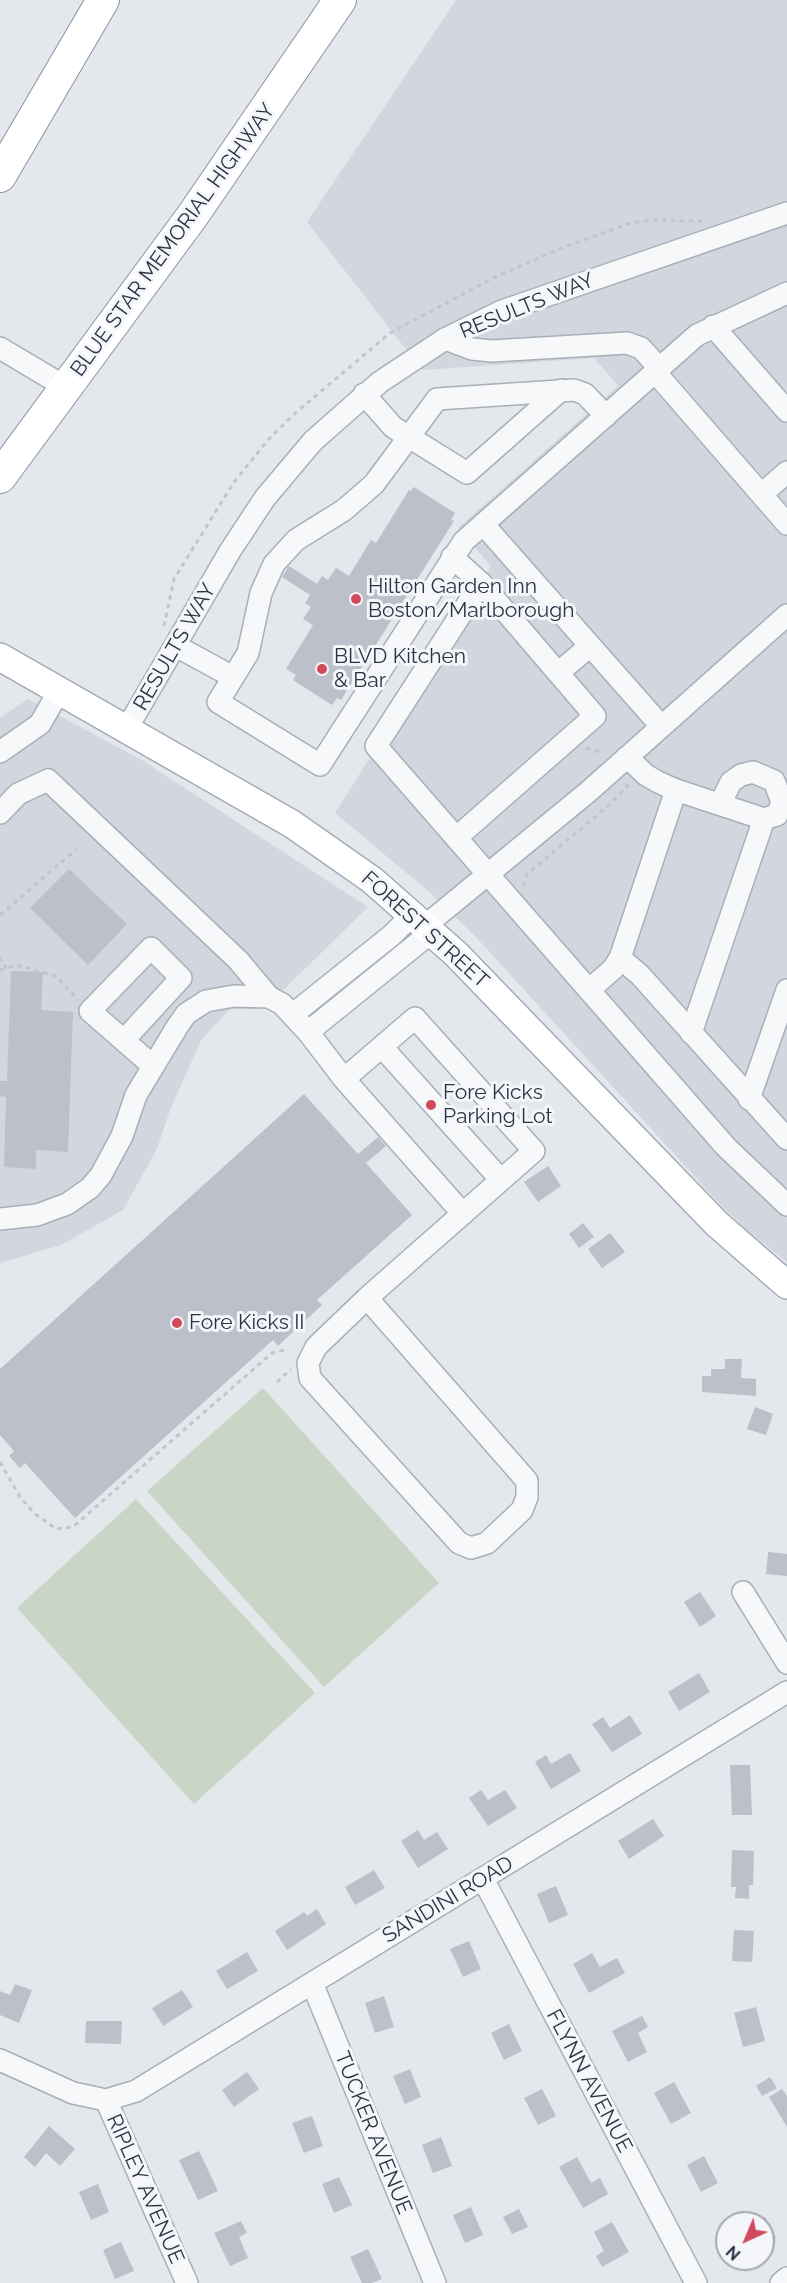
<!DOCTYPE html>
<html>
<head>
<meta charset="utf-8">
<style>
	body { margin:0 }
	#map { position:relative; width:787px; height:2283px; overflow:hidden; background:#e4e7ec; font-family:Raleway,sans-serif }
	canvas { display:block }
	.north { position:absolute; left:715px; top:2211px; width:60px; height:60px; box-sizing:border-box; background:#f4f6f9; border:2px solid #a4a8b1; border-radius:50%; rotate:224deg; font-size:16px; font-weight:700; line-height:24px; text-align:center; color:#2b3445 }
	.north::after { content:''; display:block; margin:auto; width:21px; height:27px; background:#d1495b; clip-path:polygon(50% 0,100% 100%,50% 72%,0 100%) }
</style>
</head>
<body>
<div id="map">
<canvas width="787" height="2283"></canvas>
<div class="north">N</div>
</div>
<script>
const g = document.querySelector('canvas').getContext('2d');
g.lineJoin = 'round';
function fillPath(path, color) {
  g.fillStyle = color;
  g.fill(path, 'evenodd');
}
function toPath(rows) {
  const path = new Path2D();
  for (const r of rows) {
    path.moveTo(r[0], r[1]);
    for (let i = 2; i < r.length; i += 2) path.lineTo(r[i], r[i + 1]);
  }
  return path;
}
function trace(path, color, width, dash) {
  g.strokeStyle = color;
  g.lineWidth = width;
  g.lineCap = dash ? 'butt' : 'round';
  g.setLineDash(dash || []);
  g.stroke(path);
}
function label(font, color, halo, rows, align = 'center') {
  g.font = font + ' Raleway,sans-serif';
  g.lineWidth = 6;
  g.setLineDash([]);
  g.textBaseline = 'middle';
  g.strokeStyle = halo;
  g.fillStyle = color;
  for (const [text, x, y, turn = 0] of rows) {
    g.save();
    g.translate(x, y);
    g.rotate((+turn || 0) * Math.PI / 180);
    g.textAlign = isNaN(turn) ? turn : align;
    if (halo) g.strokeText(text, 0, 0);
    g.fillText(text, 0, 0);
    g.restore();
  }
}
fillPath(toPath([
	[456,0,787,0,787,1262,742,1226,719,1203,475,936,428,891,335,813,491,566,458,528,618,386,594,358,422,370,307,222],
	[28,699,140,759,368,907,264,1009,230,1009,201,1040,170,1110,157,1149,123,1210,61,1245,0,1263,0,718]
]), '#d2d6de');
fillPath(toPath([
	[263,1388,439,1583,324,1687,147,1491],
	[136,1499,315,1693,194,1804,17,1608]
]), '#c9d6c5');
fillPath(toPath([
	[765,2217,776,2238,767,2243,763,2236,763,2223,755,2222]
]), '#9fb4cc');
fillPath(toPath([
	[414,487,455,513,451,520,454,521,341,700,337,698,332,705,293,680,296,675,286,669,313,625,303,619,311,607,305,603,310,595,282,577,289,566,317,584,322,576,328,580,336,568,349,576,371,540,376,543,409,490,411,491],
	[69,869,127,924,88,965,30,908],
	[11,971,43,972,41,1010,73,1012,68,1152,36,1150,36,1169,4,1167,6,1097,0,1096,0,1081,7,1081],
	[304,1094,358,1154,378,1137,386,1146,366,1163,412,1215,317,1300,322,1305,278,1346,273,1340,75,1518,25,1463,20,1468,9,1456,14,1451,0,1435,0,1369],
	[548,1166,561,1186,538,1202,524,1182],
	[583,1223,594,1237,579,1248,569,1234],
	[610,1233,625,1252,602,1268,588,1249],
	[725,1359,742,1359,741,1378,756,1379,756,1396,702,1392,702,1376,711,1376,711,1369,725,1369],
	[755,1407,773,1414,766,1435,747,1429],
	[768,1552,787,1554,787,1576,766,1574],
	[700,1592,716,1616,700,1627,684,1602],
	[699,1673,710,1692,679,1711,668,1692],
	[630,1715,642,1734,612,1752,592,1724,603,1717,610,1728],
	[570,1753,581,1771,551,1789,535,1762,546,1755,551,1764],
	[730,1765,750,1765,752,1815,732,1815],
	[481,1790,488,1800,505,1790,517,1808,488,1826,469,1798],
	[653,1819,664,1836,629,1859,618,1841],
	[418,1830,424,1840,437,1832,448,1849,418,1868,401,1841],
	[732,1850,754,1851,753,1885,749,1885,749,1899,735,1898,736,1887,731,1887],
	[374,1870,385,1888,355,1905,345,1887],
	[556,1886,568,1915,549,1923,537,1894],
	[317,1909,326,1924,287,1950,275,1931,304,1912,307,1916],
	[734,1930,754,1931,752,1962,732,1961],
	[469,1941,481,1969,463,1977,450,1949],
	[247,1952,258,1971,227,1989,216,1971],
	[592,1953,600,1967,617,1958,625,1973,589,1993,573,1964],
	[15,1984,32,1990,19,2023,0,2015,0,1991,10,1995],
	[182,1990,193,2007,163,2026,152,2008],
	[384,1996,394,2027,375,2033,365,2003],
	[756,2007,765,2041,743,2047,734,2013],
	[642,2016,648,2027,638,2033,647,2052,628,2062,612,2031],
	[86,2021,122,2021,121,2044,85,2043],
	[509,2024,522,2051,504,2060,491,2033],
	[410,2069,421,2097,405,2104,393,2076],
	[247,2072,259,2089,234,2107,222,2090],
	[770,2077,777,2088,762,2096,756,2086],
	[674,2082,691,2113,671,2124,654,2093],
	[542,2089,556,2116,538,2125,524,2098],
	[782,2089,787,2096,787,2127,769,2097],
	[312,2116,323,2146,304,2153,292,2123],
	[49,2126,75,2149,60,2166,46,2153,35,2167,24,2157],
	[441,2137,452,2166,433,2173,422,2145],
	[199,2151,218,2191,198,2200,179,2160],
	[704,2156,718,2183,701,2192,687,2165],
	[577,2157,591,2183,600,2178,608,2194,583,2208,559,2167],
	[339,2177,352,2205,334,2213,322,2184],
	[98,2184,109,2212,91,2220,79,2192],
	[471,2207,483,2235,465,2243,453,2215],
	[519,2209,528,2227,512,2234,503,2217],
	[241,2221,247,2233,239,2237,248,2258,230,2266,214,2233],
	[612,2222,629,2252,602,2267,596,2256,604,2251,594,2232],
	[121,2242,134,2271,115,2279,103,2250],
	[368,2249,382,2279,372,2283,362,2283,350,2257]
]), '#bbc0ca');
const minor = toPath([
	[713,326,787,411],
	[445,339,472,349,492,351,627,343,641,348,659,368],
	[0,348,67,388],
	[655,372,787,524],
	[364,394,393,427,467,473,561,390],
	[606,416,585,394,574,390,437,399,374,484,344,510,296,540,274,564,261,593,248,653,218,702,320,765,464,541,697,335,787,293],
	[762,494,787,472],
	[483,524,661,726],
	[452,557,481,583,595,716,456,838],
	[481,583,376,746,726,1147,787,1205],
	[176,646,233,677],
	[558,673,590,646],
	[126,730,230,551,265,498,313,441,380,382,445,339,502,311,787,213],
	[0,752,40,724,59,691],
	[627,757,646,775,658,782,676,790,764,819,777,815,782,802,774,781,753,772,741,775,731,782,720,804],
	[0,813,18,794,48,780,238,960,269,997],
	[426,925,588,792,787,615],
	[620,958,640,975,787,1139],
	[589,990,613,969,620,958,676,790],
	[292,1015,392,935,413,914],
	[308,1032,433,931],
	[691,1033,764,819],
	[124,1040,181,978,151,948,90,1011,153,1066],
	[382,1047,501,1180],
	[344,1079,415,1018,534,1151,367,1298,316,1347,308,1363,310,1378,459,1543,471,1548,487,1543,522,1510,527,1497,527,1481,367,1298],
	[749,1099,787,990],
	[0,1219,37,1215,67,1204,90,1188,101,1175,122,1136,136,1095,177,1027,186,1014,206,1001,234,996,269,997,282,1004,308,1032,344,1079,463,1214],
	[743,1592,787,1663],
	[483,1879,696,2283],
	[312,1983,435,2283],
	[0,2060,73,2093,106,2100,187,2283],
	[106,2100,136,2091,787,1692],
	[781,2283,787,2278]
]);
const major = toPath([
	[0,657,292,824,372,880,456,954,717,1224,787,1285]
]);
const highway = toPath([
	[0,176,103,0],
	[0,477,193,215,340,0]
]);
trace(minor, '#a9aeb7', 24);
trace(major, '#a3abb8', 30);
trace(highway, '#8b94a3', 34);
trace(toPath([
	[164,626,174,579,234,482,268,440,293,415,390,333,493,278,557,250,627,224,649,220,702,221],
	[586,748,603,753],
	[523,886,527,874,608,806,629,784],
	[0,915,77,849],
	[0,957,6,968],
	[0,970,17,965,56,976,78,1000],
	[277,1382,291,1369],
	[0,1462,20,1497,34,1513,56,1529,73,1527,272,1353,288,1349]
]), '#c2c5cb', 3, [4.5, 4.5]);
trace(minor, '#f7f8fa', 21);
trace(major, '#fff', 27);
trace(highway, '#fff', 32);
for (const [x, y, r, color] of [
	[356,599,6,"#d1495b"],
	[322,669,6,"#d1495b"],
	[431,1105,6,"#d1495b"],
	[177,1323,6,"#d1495b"]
]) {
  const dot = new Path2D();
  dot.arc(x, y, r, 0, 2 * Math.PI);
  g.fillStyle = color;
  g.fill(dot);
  trace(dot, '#f4f6f9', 2);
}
label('21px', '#2b3445', '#f4f6f9', [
	["BLUE STAR MEMORIAL HIGHWAY",173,240,-54],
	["RESULTS WAY",527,306,-22],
	["RESULTS WAY",175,647,-60],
	["FOREST STREET",425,930,42],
	["SANDINI ROAD",448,1900,-31],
	["FLYNN AVENUE",589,2081,62],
	["TUCKER AVENUE",373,2133,68],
	["RIPLEY AVENUE",145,2189,66]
]);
label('21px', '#2b3445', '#f4f6f9', [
	["Hilton Garden Inn",368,587],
	["Boston/Marlborough",368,611],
	["BLVD Kitchen",334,657],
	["& Bar",334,681],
	["Fore Kicks",443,1093],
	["Parking Lot",443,1117],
	["Fore Kicks II",189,1323]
], 'left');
</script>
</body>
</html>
